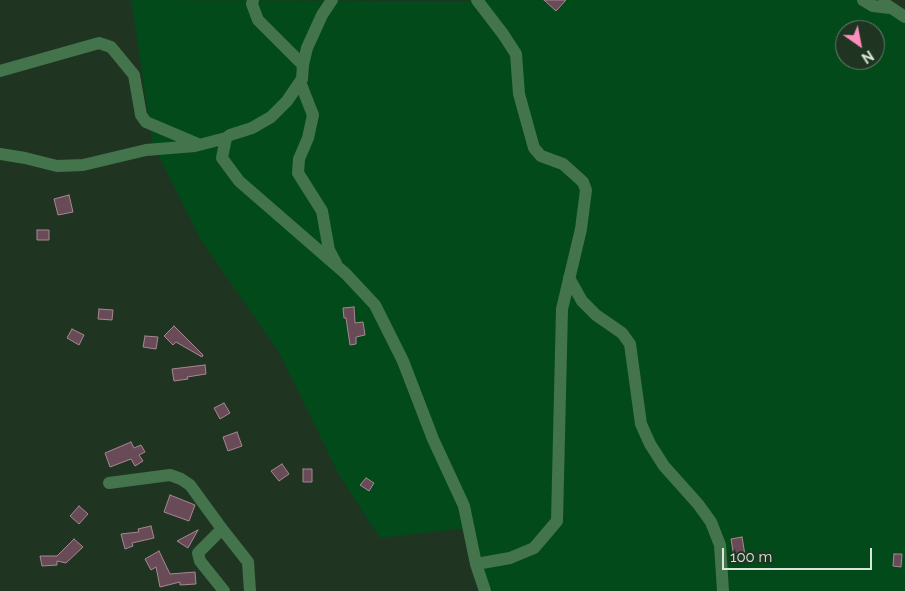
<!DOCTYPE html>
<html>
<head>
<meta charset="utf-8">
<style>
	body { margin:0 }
	#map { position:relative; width:905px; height:591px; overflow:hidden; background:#1f3522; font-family:Raleway,sans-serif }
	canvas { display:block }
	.north { position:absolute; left:835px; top:20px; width:50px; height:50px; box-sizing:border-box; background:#1f3522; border:1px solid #697c6b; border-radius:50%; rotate:147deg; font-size:14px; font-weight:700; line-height:20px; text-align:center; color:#d8e6d9 }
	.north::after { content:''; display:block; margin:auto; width:18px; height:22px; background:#fe8ebe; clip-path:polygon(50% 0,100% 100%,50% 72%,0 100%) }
	.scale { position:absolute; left:722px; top:548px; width:150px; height:22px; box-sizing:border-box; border:2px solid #d8e6d9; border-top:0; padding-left:6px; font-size:15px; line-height:18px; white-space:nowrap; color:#d8e6d9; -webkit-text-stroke:4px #1f3522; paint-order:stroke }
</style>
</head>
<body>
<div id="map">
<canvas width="905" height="591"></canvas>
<div class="north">N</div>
<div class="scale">100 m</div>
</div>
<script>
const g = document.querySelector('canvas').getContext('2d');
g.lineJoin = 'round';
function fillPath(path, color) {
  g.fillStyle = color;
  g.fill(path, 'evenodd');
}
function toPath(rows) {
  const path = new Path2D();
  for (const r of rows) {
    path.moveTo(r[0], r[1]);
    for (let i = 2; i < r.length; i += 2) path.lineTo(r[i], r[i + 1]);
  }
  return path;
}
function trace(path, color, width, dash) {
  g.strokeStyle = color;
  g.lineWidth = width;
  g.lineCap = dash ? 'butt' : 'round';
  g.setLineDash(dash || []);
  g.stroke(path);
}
fillPath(toPath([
	[131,0,468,1,474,0,875,0,905,12,905,591,483,591,467,528,380,538,339,475,280,354,201,240,153,145],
	[845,30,875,30,875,60,845,60]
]), '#034a1a');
const building = toPath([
	[544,0,566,0,556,11,544,0],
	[69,195,73,212,58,215,54,199,69,195],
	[37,230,49,230,49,240,37,240,37,230],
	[354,307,355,323,363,322,365,335,356,337,356,344,350,345,346,318,344,318,343,308,354,307],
	[99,309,113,310,112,320,98,319,99,309],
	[174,326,203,355,202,357,176,342,173,345,164,336,174,326],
	[72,329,84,335,79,345,67,338,72,329],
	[145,336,158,337,156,349,143,347,145,336],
	[205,365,206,374,187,377,188,379,174,381,172,369,205,365],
	[224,403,230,413,220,419,214,408,224,403],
	[237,432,242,446,228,451,223,437,237,432],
	[131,442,134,448,141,445,145,452,139,455,143,461,135,466,131,459,110,467,105,453,131,442],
	[282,464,289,474,279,481,271,471,282,464],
	[303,469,312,469,312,482,303,482,303,469],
	[366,478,374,483,369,491,360,485,366,478],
	[170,495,195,505,189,521,164,512,170,495],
	[79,506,88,514,79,524,70,516,79,506],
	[151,526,154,538,132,543,133,546,125,549,121,534,139,532,138,529,151,526],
	[198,530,188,548,177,541,198,530],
	[742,537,745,555,734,557,731,539,742,537],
	[74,539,83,547,66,563,57,561,57,565,42,566,40,556,57,556,74,539],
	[159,551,170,574,195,572,196,584,180,585,180,582,160,587,156,567,151,570,145,559,159,551],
	[894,554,902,554,901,567,893,566,894,554]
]);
fillPath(building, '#694b57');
trace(building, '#a88793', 1);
trace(toPath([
	[253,0,252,4,258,20,303,65],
	[863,0,873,6,890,8],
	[884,3,905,17],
	[0,71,99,43,111,47,134,75,141,115,146,122,198,144],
	[300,82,313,115,308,138,299,159,298,173,322,211,329,250,336,263],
	[226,138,222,158,239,181,346,274,375,305,403,361,433,439,464,506,476,564,485,591],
	[0,154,25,158,57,166,83,165,146,150,195,146,226,138,230,135,252,128,271,117,287,101,302,79,303,65,307,48,322,15,332,0],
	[569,278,582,301,596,315,622,333,630,344,641,424,650,444,664,466,698,504,711,522,720,545,723,591],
	[109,483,170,475,181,479,190,485,222,529,198,553,200,561,224,591],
	[222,529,248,562,250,591],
	[476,564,510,558,534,548,557,521,562,309,581,229,586,190,583,182,563,164,541,156,534,148,519,94,516,54,503,34,477,0]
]), '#44744c', 12);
</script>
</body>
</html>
